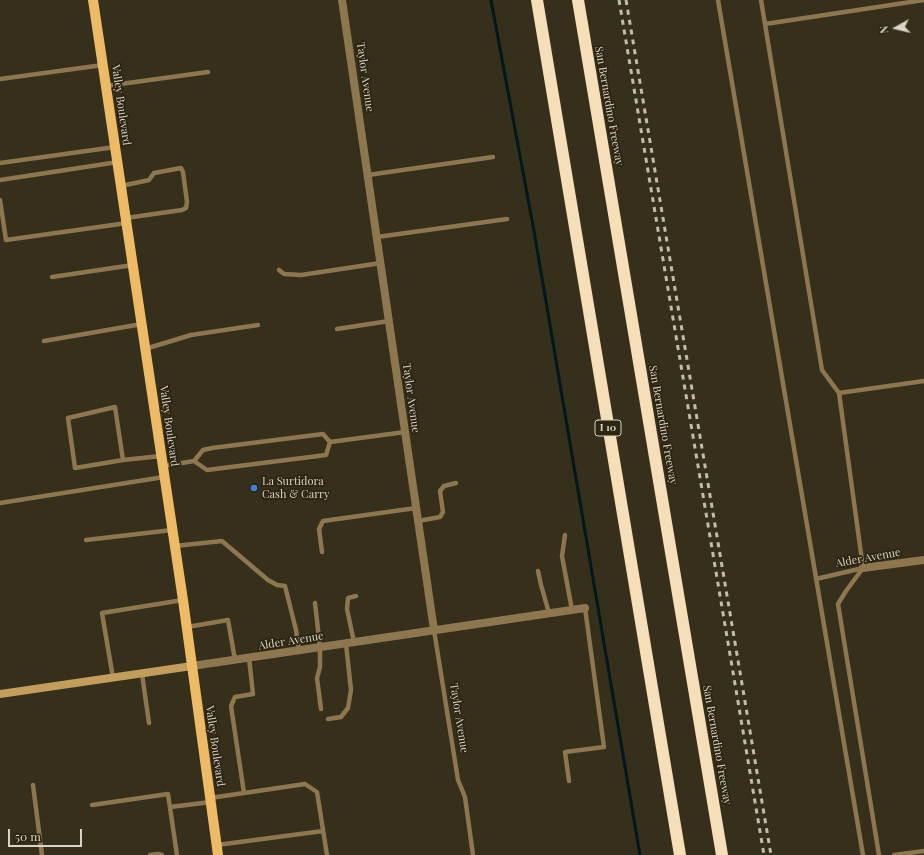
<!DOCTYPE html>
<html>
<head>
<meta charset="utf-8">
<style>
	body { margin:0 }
	#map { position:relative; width:924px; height:855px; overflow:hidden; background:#362f1b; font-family:"Playfair Display",serif }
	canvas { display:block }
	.north { position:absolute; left:876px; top:8px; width:40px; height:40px; -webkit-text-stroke:3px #2c2512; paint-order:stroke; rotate:262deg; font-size:11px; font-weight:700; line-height:16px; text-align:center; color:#d8d4c8 }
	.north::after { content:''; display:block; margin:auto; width:14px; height:18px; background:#d8d4c8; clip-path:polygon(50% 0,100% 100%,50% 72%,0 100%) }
	.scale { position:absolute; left:8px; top:829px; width:74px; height:18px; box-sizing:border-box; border:2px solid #d8d4c8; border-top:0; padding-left:5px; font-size:12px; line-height:14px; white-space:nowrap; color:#d8d4c8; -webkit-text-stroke:3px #2c2512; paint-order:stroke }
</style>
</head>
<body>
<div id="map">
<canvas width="924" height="855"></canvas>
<div class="north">N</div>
<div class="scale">50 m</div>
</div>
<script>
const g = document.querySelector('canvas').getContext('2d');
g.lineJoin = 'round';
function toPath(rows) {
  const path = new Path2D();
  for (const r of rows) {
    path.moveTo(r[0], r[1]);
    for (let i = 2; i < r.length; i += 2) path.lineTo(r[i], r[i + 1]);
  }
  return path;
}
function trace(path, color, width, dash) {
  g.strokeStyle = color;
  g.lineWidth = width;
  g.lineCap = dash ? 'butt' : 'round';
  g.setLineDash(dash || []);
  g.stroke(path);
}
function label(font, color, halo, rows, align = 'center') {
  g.font = font + ' "Playfair Display",serif';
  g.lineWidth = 3.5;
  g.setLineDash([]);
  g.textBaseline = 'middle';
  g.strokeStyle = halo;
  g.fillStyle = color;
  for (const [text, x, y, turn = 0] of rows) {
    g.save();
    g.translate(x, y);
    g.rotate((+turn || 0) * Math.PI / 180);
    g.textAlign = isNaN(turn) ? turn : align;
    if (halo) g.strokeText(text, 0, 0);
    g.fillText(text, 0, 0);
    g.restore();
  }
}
trace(toPath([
	[491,0,534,231,640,855]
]), '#02171e', 3);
trace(toPath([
	[718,0,863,855],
	[761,0,822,370,839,393,863,568,846,591,838,604,879,855],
	[765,24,924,0],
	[0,79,103,65],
	[106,86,208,72],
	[0,163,115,147],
	[368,175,493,157],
	[0,180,118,162],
	[121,186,149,180,154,173,181,168,183,172,187,202,186,208,182,210,126,218],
	[0,200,6,240,127,223],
	[377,237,507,219],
	[279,270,284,274,301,275,381,263],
	[52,277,133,265],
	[337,329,389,321],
	[44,341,142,324],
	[145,349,191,335,258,325],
	[839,393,924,381],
	[123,460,115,407,68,418,75,468,123,460,161,456],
	[194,461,207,470,326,455,330,442],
	[163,466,194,461,203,450,212,448,323,434,330,442,405,432],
	[0,503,164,477],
	[418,521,440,517,443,512,440,491,444,486,456,483],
	[565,535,562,556,572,610],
	[86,540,172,530],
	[175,546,222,541,268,580,277,585,285,586,296,630,299,651],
	[322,552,319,529,323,521,416,508],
	[538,571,541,585,549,613],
	[816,579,863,568],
	[315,603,320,647,320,667,317,678,321,709],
	[187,627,228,620,235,660],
	[434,630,458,780,465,797,473,855],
	[354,642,347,609,348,598,356,596],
	[142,674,149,723],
	[113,678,102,613,183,600],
	[328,719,341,717,348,708,351,690,346,644],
	[569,781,565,752,604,747,585,608],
	[33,785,42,855],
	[244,793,231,706,235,697,253,694,249,658],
	[210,798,305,784,317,792,327,855],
	[92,805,168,794,177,855],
	[170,807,211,802],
	[217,845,323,831],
	[150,855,158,854,162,855],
	[894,855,924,851]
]), '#8e764e', 4.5);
trace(toPath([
	[342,0,434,630],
	[863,568,924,560],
	[192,666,585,608]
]), '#8e764e', 8);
trace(toPath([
	[0,694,192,666]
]), '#c39d5c', 8);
trace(toPath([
	[93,0,183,600,218,855]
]), '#edbb65', 10);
trace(toPath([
	[537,0,680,855],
	[578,0,722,855]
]), '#f5deb8', 12);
trace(toPath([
	[619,0,764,855],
	[626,0,771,855]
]), '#c0bcae', 3, [5, 5]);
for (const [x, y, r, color] of [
	[254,488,4,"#3f7fe0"]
]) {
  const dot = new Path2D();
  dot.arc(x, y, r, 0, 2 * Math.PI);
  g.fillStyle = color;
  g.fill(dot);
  trace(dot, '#2c2512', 1.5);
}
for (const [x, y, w] of [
	[608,428,26]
]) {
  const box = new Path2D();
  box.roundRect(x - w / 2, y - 8, w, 16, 3);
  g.fillStyle = '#2c2512';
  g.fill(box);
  trace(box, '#d8d4c8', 1);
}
label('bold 10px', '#d8d4c8', null, [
	["I 10",608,428]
]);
label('11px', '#d8d4c8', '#2c2512', [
	["Taylor Avenue",365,77,82],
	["Valley Boulevard",121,105,82],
	["San Bernardino Freeway",609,106,80],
	["Taylor Avenue",411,398,82],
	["San Bernardino Freeway",663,425,80],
	["Valley Boulevard",169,426,82],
	["Alder Avenue",868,558,-10],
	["Alder Avenue",291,641,-9],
	["Taylor Avenue",459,718,81],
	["San Bernardino Freeway",717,745,80],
	["Valley Boulevard",215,746,82]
]);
label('11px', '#d8d4c8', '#2c2512', [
	["La Surtidora",262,482],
	["Cash & Carry",262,495]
], 'left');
</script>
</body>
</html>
